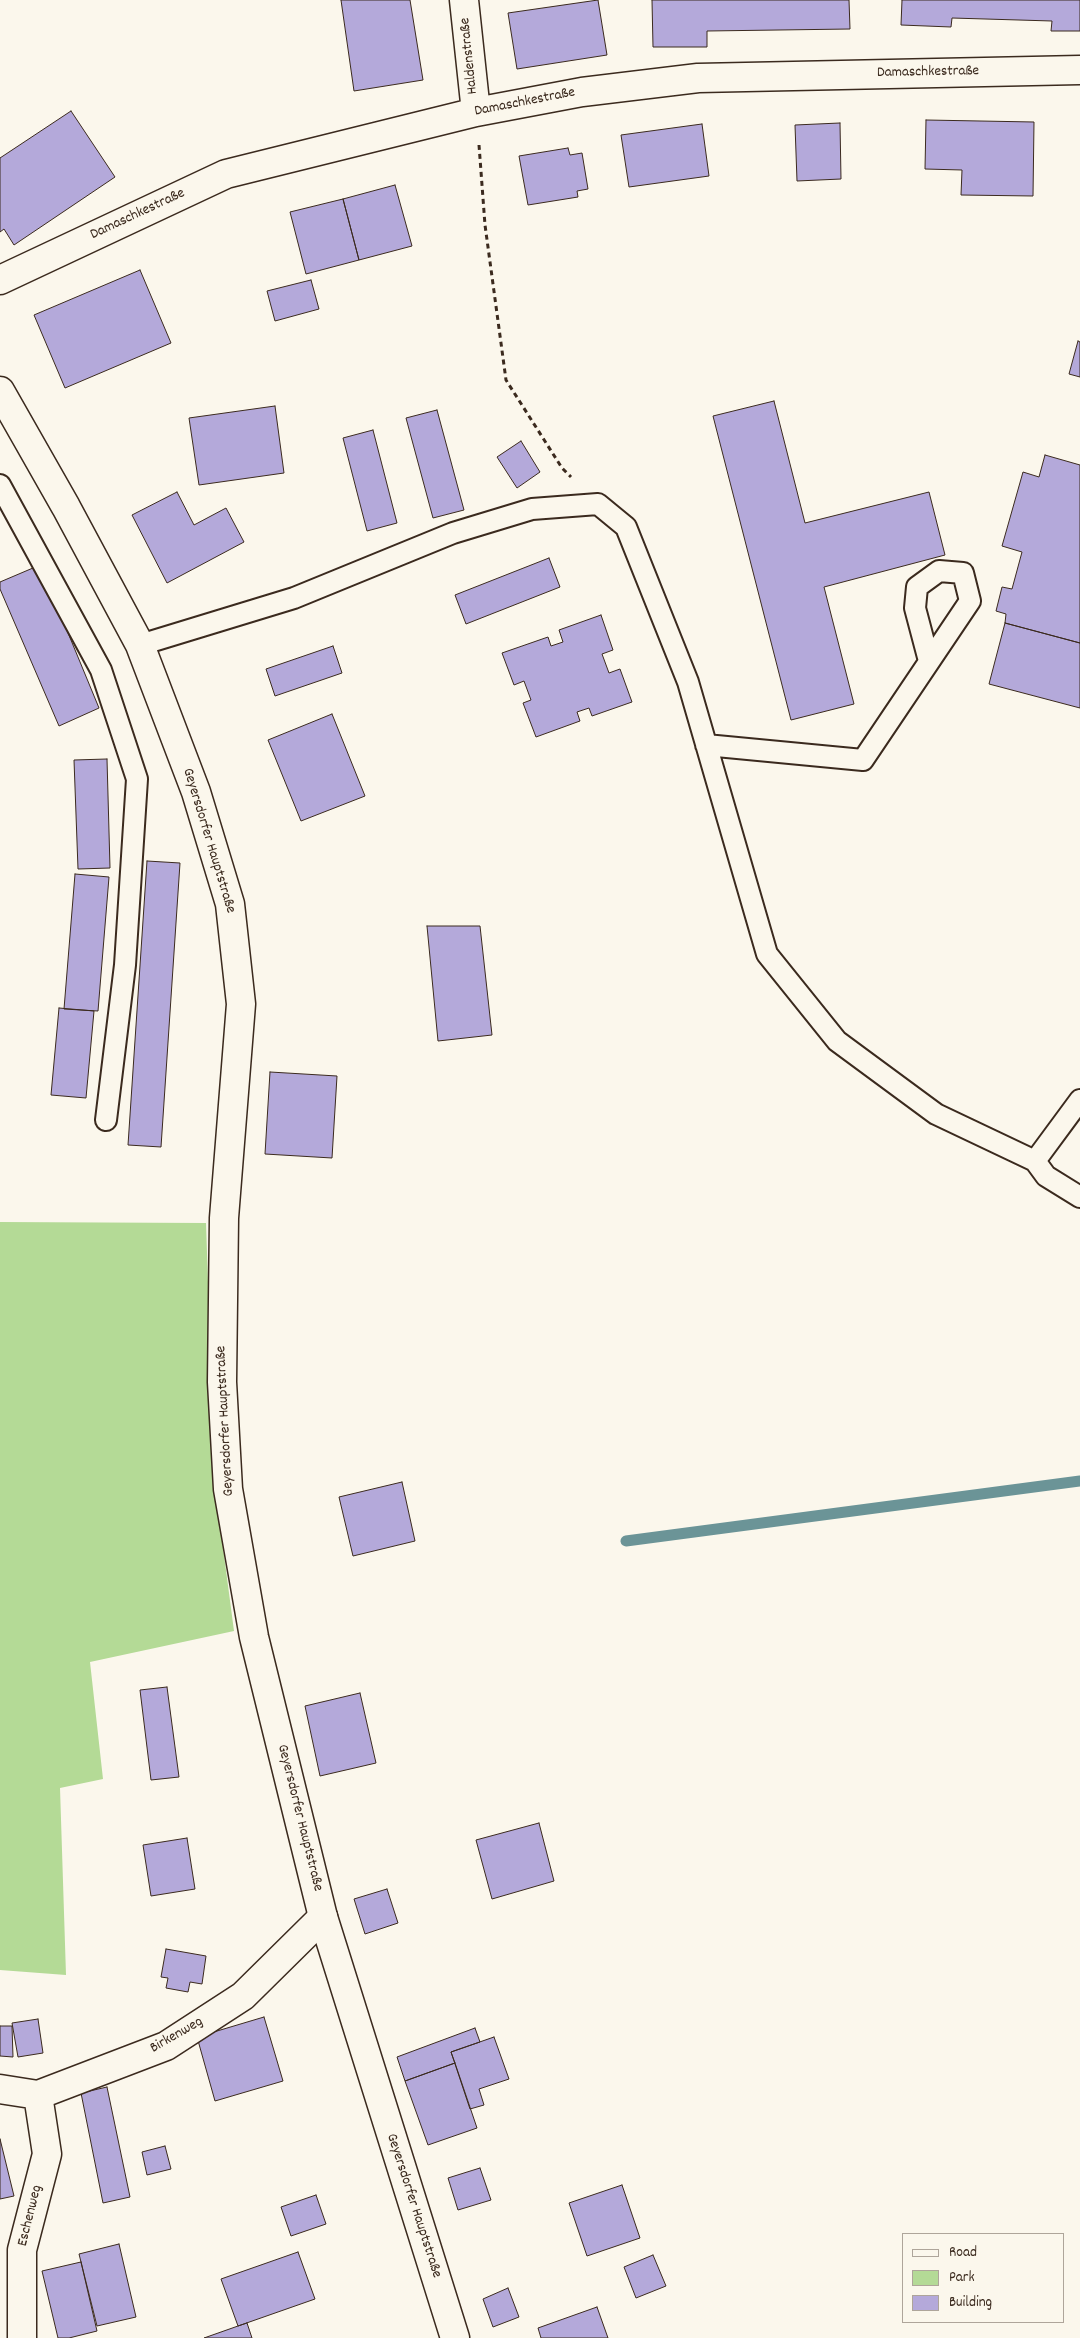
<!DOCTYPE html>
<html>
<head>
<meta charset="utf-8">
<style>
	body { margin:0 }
	#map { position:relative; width:1080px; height:2338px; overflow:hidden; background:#fbf7ec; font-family:Dekko,sans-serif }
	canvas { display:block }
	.legend { position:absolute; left:902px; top:2233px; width:162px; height:90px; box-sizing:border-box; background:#fbf7ec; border:1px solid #aea59a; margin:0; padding:6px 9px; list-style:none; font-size:15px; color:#3b2a1e }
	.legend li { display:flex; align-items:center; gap:10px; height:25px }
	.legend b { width:25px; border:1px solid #aea59a }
</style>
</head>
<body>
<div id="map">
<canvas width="1080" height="2338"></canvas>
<ul class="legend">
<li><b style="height:6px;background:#fbf7ec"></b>Road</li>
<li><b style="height:14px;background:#b4da96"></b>Park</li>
<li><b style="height:14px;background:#b4a9da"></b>Building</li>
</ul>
</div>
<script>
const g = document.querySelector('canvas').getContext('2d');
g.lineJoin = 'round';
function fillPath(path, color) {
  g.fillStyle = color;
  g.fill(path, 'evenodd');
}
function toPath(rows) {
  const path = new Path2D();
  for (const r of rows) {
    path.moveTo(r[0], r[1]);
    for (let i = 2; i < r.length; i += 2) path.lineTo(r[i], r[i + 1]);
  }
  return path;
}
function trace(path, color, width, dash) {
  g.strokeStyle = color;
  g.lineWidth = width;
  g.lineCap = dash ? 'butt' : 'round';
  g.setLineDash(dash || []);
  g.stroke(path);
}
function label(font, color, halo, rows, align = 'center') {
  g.font = font + ' Dekko,sans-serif';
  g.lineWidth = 4;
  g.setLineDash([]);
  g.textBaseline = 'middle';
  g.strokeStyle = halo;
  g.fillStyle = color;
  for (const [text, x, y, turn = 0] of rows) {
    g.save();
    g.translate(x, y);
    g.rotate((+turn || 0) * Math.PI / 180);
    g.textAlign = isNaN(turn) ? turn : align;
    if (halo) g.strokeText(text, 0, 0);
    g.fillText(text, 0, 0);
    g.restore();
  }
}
fillPath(toPath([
	[0,1222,206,1223,215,1487,234,1631,90,1662,103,1779,60,1788,66,1975,0,1970]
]), '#b4da96');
trace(toPath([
	[626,1541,1080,1481]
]), '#6b9497', 11);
const building = toPath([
	[341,0,410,0,423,80,354,91,341,0],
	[598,0,607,55,517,69,508,13,598,0],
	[652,0,849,0,850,29,707,31,707,47,653,47,652,0],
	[902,0,1080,0,1080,31,1051,31,1052,21,952,18,951,27,901,25,902,0],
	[71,111,115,177,14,245,4,229,0,232,0,158,71,111],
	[926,120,1034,122,1033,196,961,195,962,170,925,169,926,120],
	[840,123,841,179,797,181,795,125,840,123],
	[702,124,709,176,629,187,621,135,702,124],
	[568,148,570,155,582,153,588,189,577,191,578,197,528,205,519,156,568,148],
	[395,185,412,246,359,260,343,199,395,185],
	[343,199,359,260,306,274,290,212,343,199],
	[140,270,171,343,65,388,34,315,140,270],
	[311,280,319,309,275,321,267,291,311,280],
	[1078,341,1080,342,1080,377,1069,374,1078,341],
	[774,401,805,523,929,492,945,555,824,587,854,704,791,720,713,416,774,401],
	[275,406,284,473,199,485,189,418,275,406],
	[437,410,464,510,433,518,406,418,437,410],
	[373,430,397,523,367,531,343,438,373,430],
	[521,441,540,472,517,488,497,457,521,441],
	[1045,455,1080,465,1080,643,1005,623,1006,614,996,611,1002,587,1012,589,1022,552,1002,546,1023,472,1039,477,1045,455],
	[177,492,194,525,226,508,244,542,167,583,132,515,177,492],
	[549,558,560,587,466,624,455,595,549,558],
	[40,565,99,708,59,726,0,589,0,582,40,565],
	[601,615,613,650,602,654,609,673,620,669,632,702,592,716,589,708,577,712,580,721,536,737,523,703,531,700,524,681,514,685,502,653,548,637,551,646,563,642,559,630,601,615],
	[1005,623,1080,643,1080,708,989,684,1005,623],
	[333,646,342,673,275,696,266,669,333,646],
	[332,714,365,796,301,821,268,740,332,714],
	[107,759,110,868,78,869,74,760,107,759],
	[147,861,180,863,161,1147,128,1145,147,861],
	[75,874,109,877,98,1011,64,1009,75,874],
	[427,926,480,926,492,1035,438,1041,427,926],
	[59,1008,94,1011,86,1098,51,1095,59,1008],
	[270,1072,337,1076,332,1158,265,1154,270,1072],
	[402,1482,415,1541,353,1556,339,1497,402,1482],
	[167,1687,179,1777,151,1780,140,1690,167,1687],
	[360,1693,376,1763,320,1776,305,1706,360,1693],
	[539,1823,554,1881,492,1899,476,1840,539,1823],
	[187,1838,195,1889,151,1896,143,1845,187,1838],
	[387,1889,398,1923,365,1934,354,1899,387,1889],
	[166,1949,206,1956,202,1984,190,1982,188,1992,166,1988,168,1978,161,1977,166,1949],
	[264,2017,283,2081,215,2101,197,2037,264,2017],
	[38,2019,43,2053,18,2057,12,2023,38,2019],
	[0,2026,12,2026,13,2057,0,2056,0,2026],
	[475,2028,480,2042,451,2052,455,2063,405,2081,397,2057,475,2028],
	[494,2037,509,2079,479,2089,484,2105,470,2109,451,2052,494,2037],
	[455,2063,477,2128,428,2145,405,2081,455,2063],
	[107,2087,130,2197,103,2203,81,2093,107,2087],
	[0,2139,14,2196,0,2199,0,2139],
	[165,2146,171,2169,147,2175,142,2152,165,2146],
	[480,2168,491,2200,458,2210,448,2178,480,2168],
	[622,2185,640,2238,587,2256,569,2203,622,2185],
	[316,2195,326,2224,291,2236,281,2207,316,2195],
	[119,2244,136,2317,97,2326,79,2254,119,2244],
	[298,2252,315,2299,238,2326,221,2279,298,2252],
	[653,2255,666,2286,636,2298,624,2267,653,2255],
	[81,2262,97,2331,69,2338,58,2338,42,2271,81,2262],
	[508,2288,519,2317,493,2327,483,2299,508,2288],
	[597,2307,608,2338,541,2338,538,2328,597,2307],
	[247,2323,252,2338,204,2338,238,2326,247,2323]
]);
fillPath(building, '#b4a9da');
trace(building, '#3b2a1e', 1);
const service = toPath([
	[0,485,101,670,137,779,125,965,106,1120],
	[140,645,294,598,453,533,532,509,598,504,626,527,688,682,767,954,837,1041,936,1114,1035,1161,1080,1100],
	[706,745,863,760,970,601,963,573,939,571,917,587,915,608,929,661],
	[1035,1161,1046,1176,1080,1197]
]);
const minor = toPath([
	[464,0,476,112],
	[0,280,226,174,476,112,582,92,698,78,1080,70],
	[0,2089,38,2095,166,2046,243,1996,323,1917],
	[22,2338,22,2250,47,2154,38,2095]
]);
const secondary = toPath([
	[0,391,66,507,140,645,196,792,230,904,241,1004,224,1218,222,1382,228,1489,254,1637,323,1917,455,2338]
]);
trace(service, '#3b2a1e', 24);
trace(minor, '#3b2a1e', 31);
trace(secondary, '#3b2a1e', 31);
trace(toPath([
	[479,145,485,225,506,380,562,468,571,477]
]), '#3b2a1e', 3, [5, 4]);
trace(service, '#fbf7ec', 20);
trace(minor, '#fbf7ec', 28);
trace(secondary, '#fbf7ec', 28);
label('15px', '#3b2a1e', '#fbf7ec', [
	["Haldenstraße",470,56,-96],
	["Damaschkestraße",928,73,-1],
	["Damaschkestraße",525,103,-11],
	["Damaschkestraße",138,215,-25],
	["Geyersdorfer Hauptstraße",208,841,73],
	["Geyersdorfer Hauptstraße",226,1421,-93],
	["Geyersdorfer Hauptstraße",299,1818,76],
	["Birkenweg",177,2036,-30],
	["Geyersdorfer Hauptstraße",413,2206,72],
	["Eschenweg",31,2216,-76]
]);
</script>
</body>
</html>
